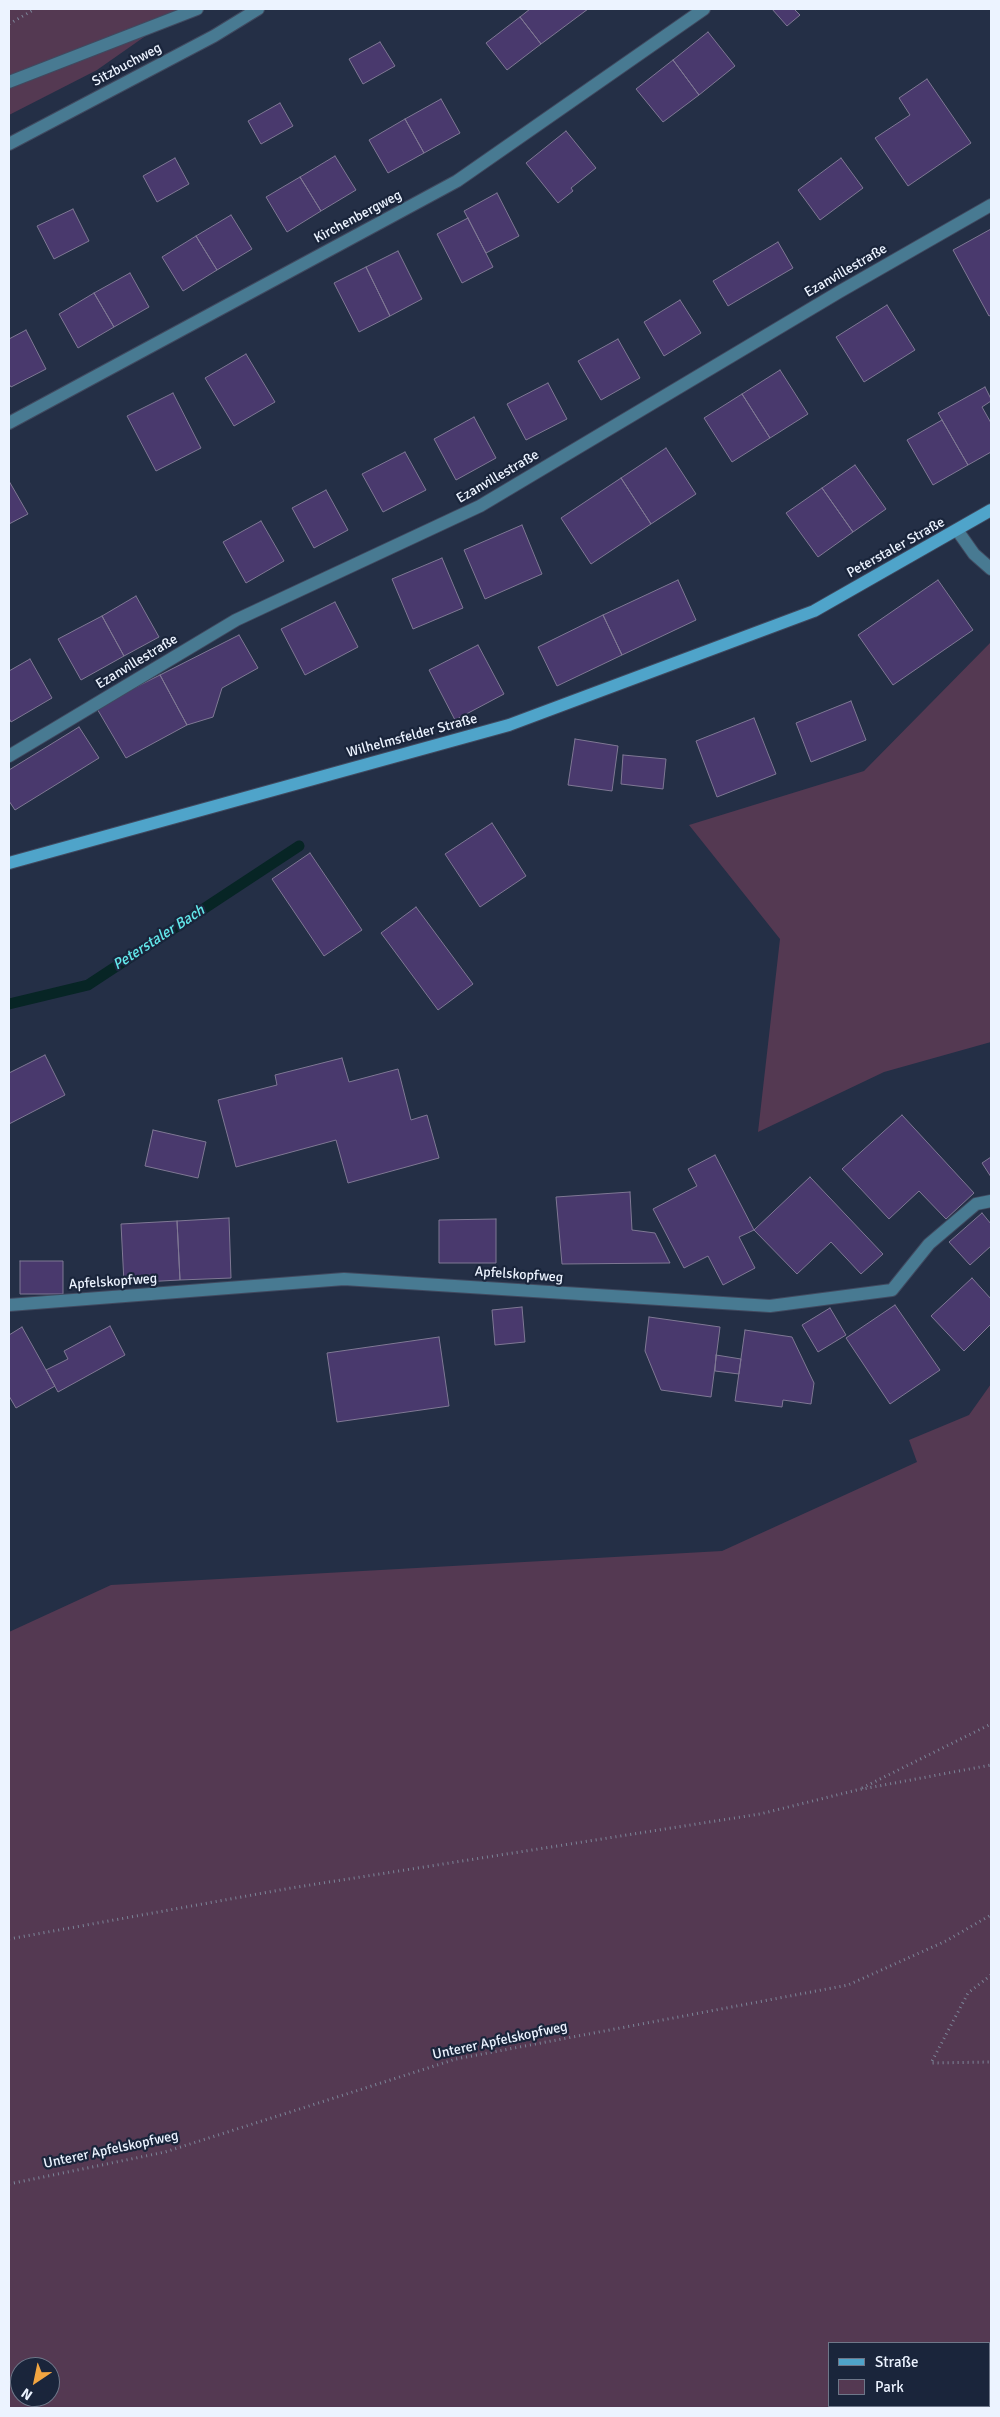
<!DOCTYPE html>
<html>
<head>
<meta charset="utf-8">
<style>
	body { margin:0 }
	#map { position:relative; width:1000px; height:2417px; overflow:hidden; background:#242f46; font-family:Signika,sans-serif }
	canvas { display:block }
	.frame { position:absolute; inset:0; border:10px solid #ecf3ff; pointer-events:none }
	.legend { position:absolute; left:828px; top:2342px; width:162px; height:65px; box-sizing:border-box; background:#1a253b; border:1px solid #6e7789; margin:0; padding:6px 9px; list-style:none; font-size:15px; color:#ecf3ff }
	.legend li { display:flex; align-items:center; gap:10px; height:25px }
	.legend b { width:25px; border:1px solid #6e7789 }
	.north { position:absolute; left:10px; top:2357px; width:50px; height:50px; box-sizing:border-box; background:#1a253b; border:1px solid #6e7789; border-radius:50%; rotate:214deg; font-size:14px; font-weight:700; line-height:20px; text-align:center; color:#ecf3ff }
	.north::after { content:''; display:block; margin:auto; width:18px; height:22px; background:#f2a541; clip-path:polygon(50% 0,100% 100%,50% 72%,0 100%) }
</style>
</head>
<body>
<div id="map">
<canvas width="1000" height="2417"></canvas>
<div class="frame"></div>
<ul class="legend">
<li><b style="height:6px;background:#4fa4ca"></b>Straße</li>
<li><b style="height:14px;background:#543952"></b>Park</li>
</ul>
<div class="north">N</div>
</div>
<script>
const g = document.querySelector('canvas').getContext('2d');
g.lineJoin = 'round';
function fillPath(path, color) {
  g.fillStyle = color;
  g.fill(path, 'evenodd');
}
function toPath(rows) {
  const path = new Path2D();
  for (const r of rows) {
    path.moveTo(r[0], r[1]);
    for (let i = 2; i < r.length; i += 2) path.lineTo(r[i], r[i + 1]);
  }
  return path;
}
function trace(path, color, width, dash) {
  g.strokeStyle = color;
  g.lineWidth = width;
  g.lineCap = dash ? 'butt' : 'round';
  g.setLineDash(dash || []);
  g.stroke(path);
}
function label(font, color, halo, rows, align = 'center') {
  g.font = font + ' Signika,sans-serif';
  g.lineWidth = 4.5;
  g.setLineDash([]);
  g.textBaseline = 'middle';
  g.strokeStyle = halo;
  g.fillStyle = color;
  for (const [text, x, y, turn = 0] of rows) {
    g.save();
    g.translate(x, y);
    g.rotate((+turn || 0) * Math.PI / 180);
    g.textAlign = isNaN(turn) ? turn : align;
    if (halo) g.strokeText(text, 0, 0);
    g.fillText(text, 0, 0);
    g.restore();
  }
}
fillPath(toPath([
	[9,9,184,9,97,70,9,115],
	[991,642,991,1042,884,1072,758,1132,780,939,689,825,864,771],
	[991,1384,991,2408,9,2408,9,1632,111,1585,722,1551,917,1462,909,1440,969,1415],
	[829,2343,989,2343,989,2406,829,2406],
	[20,2367,50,2367,50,2397,20,2397]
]), '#543952');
trace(toPath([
	[9,1004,88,985,299,846]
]), '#072525', 11);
const building = toPath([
	[530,9,588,9,541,44,520,17,530,9],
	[772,9,794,9,800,15,787,26,772,9],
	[520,17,541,44,507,70,486,43,520,17],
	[708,32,735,66,699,95,673,60,708,32],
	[380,42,395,66,363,84,349,59,380,42],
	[673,60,699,95,663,122,636,89,673,60],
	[927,79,971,143,908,186,875,138,910,115,899,98,927,79],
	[441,99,460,133,424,153,405,119,441,99],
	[280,103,293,126,261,144,248,121,280,103],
	[405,119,424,153,388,173,369,140,405,119],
	[566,131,596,168,571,188,573,191,558,203,526,163,566,131],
	[335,156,356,190,321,211,300,177,335,156],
	[175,158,189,184,157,202,143,176,175,158],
	[841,158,863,188,820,220,798,190,841,158],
	[300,177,321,211,287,232,266,197,300,177],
	[497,193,519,236,486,253,464,211,497,193],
	[73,209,89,241,54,259,37,226,73,209],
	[231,215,252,249,217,270,196,236,231,215],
	[468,218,493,267,462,283,437,234,468,218],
	[991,229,991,315,989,316,953,250,991,229],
	[196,236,217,270,183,291,162,257,196,236],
	[778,242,793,268,728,306,713,281,778,242],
	[398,251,422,299,390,316,366,267,398,251],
	[366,267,390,316,359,332,334,283,366,267],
	[130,273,149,307,114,327,94,293,130,273],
	[94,293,114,327,78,348,59,314,94,293],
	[680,300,701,333,664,356,644,322,680,300],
	[887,305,915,350,864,382,836,337,887,305],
	[26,330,46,369,11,387,9,384,9,339,26,330],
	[618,339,640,378,601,400,578,361,618,339],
	[246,354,275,402,234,426,205,378,246,354],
	[780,370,808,414,770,438,742,394,780,370],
	[548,383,567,419,526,440,507,404,548,383],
	[985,387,991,399,991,401,982,407,991,423,991,452,968,465,938,413,985,387],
	[173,393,201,448,156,471,127,416,173,393],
	[742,394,770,438,732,462,704,418,742,394],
	[474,417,496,458,456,480,434,439,474,417],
	[942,420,968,465,933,485,907,440,942,420],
	[666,448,696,494,651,524,621,478,666,448],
	[405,452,426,490,383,512,362,474,405,452],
	[855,465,886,509,853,532,822,488,855,465],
	[621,478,651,524,591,564,561,518,621,478],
	[9,481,28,514,9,524,9,481],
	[822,488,853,532,818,557,786,513,822,488],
	[326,490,348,530,314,548,292,508,326,490],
	[261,521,284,561,246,583,223,542,261,521],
	[522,525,542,574,485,599,464,550,522,525],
	[442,558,463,608,413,629,392,579,442,558],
	[678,580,696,620,622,655,603,615,678,580],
	[938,580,973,630,893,685,858,635,938,580],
	[136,596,159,637,124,656,102,616,136,596],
	[335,602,358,647,305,675,281,629,335,602],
	[603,615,622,655,557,686,538,647,603,615],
	[102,616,124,656,81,680,58,639,102,616],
	[239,635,258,668,222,688,213,717,187,725,160,675,239,635],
	[478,645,504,694,455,720,429,670,478,645],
	[30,659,52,698,11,722,9,718,9,671,30,659],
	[160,675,187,725,126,758,96,707,160,675],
	[851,701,866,740,811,762,796,723,851,701],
	[754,718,776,774,717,797,696,741,754,718],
	[79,727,99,758,15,810,9,801,9,770,79,727],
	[575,739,618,746,612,791,568,785,575,739],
	[623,755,666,759,663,789,621,784,623,755],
	[492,823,526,876,480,907,445,854,492,823],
	[310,853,362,930,324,956,272,879,310,853],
	[416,907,473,984,438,1010,381,933,416,907],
	[45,1055,65,1095,9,1124,9,1073,45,1055],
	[342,1058,349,1082,398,1069,411,1120,427,1115,439,1158,348,1183,336,1140,236,1167,218,1100,277,1085,275,1075,342,1058],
	[902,1115,974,1193,946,1219,919,1191,889,1219,842,1169,902,1115],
	[153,1130,206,1142,198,1178,145,1166,153,1130],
	[715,1155,754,1230,739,1237,755,1268,723,1285,708,1256,684,1268,653,1209,697,1186,688,1169,715,1155],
	[991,1157,991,1177,982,1163,991,1157],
	[810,1177,883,1254,861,1274,831,1242,797,1274,754,1230,810,1177],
	[630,1192,632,1230,655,1233,670,1263,562,1264,556,1197,630,1192],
	[982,1213,991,1224,991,1246,970,1265,949,1242,982,1213],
	[229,1218,231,1278,180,1280,177,1221,229,1218],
	[496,1219,496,1263,439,1263,439,1220,496,1219],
	[177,1221,180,1280,124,1283,121,1224,177,1221],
	[20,1261,63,1261,63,1294,20,1294,20,1261],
	[972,1278,991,1299,991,1324,964,1351,931,1316,972,1278],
	[895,1305,940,1370,890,1404,846,1338,895,1305],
	[522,1307,525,1342,495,1345,492,1310,522,1307],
	[830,1308,846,1335,818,1352,802,1325,830,1308],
	[649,1317,720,1327,711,1397,661,1390,645,1351,649,1317],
	[110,1326,125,1355,58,1392,46,1370,68,1359,64,1351,110,1326],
	[22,1327,55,1386,16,1408,9,1396,9,1335,22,1327],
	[745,1330,792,1337,814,1383,811,1404,783,1400,782,1407,735,1401,745,1330],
	[439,1337,449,1406,337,1422,327,1353,439,1337],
	[716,1355,741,1359,739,1374,715,1371,716,1355]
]);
fillPath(building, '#49396d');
trace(building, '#7f7894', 1);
const lane = toPath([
	[9,82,197,9],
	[957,530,974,554,991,569]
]);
const street = toPath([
	[9,144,214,36,258,9],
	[9,423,457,181,704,9],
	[9,756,236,620,480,506,839,292,991,205],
	[9,1305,344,1279,770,1306,892,1290,929,1244,976,1204,991,1201]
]);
const secondary = toPath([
	[9,863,509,725,814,611,991,510]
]);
trace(lane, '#404a60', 14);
trace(street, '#404a60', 14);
trace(secondary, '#404a60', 14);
trace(toPath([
	[9,24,35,9],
	[862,1788,991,1724],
	[9,1939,291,1888,760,1814,857,1790,991,1765],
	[991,1975,968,1993,931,2063,991,2062],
	[9,2184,165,2152,456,2059,848,1985,946,1941,991,1915]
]), '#7c8598', 3, [1, 4]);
trace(lane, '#487a92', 12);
trace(street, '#487a92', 12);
trace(secondary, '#4fa4ca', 12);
label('14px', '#ecf3ff', '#1a253b', [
	["Sitzbuchweg",127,65,-28],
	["Kirchenbergweg",358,217,-28],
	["Ezanvillestraße",846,271,-30],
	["Ezanvillestraße",498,477,-30],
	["Peterstaler Straße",896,548,-29],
	["Ezanvillestraße",137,662,-31],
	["Wilhelmsfelder Straße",412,736,-15],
	["Apfelskopfweg",519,1275,4],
	["Apfelskopfweg",113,1282,-4],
	["Unterer Apfelskopfweg",500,2041,-12],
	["Unterer Apfelskopfweg",111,2150,-12]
]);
label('italic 15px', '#63e9ec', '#1a253b', [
	["Peterstaler Bach",159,938,-33]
]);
</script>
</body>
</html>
